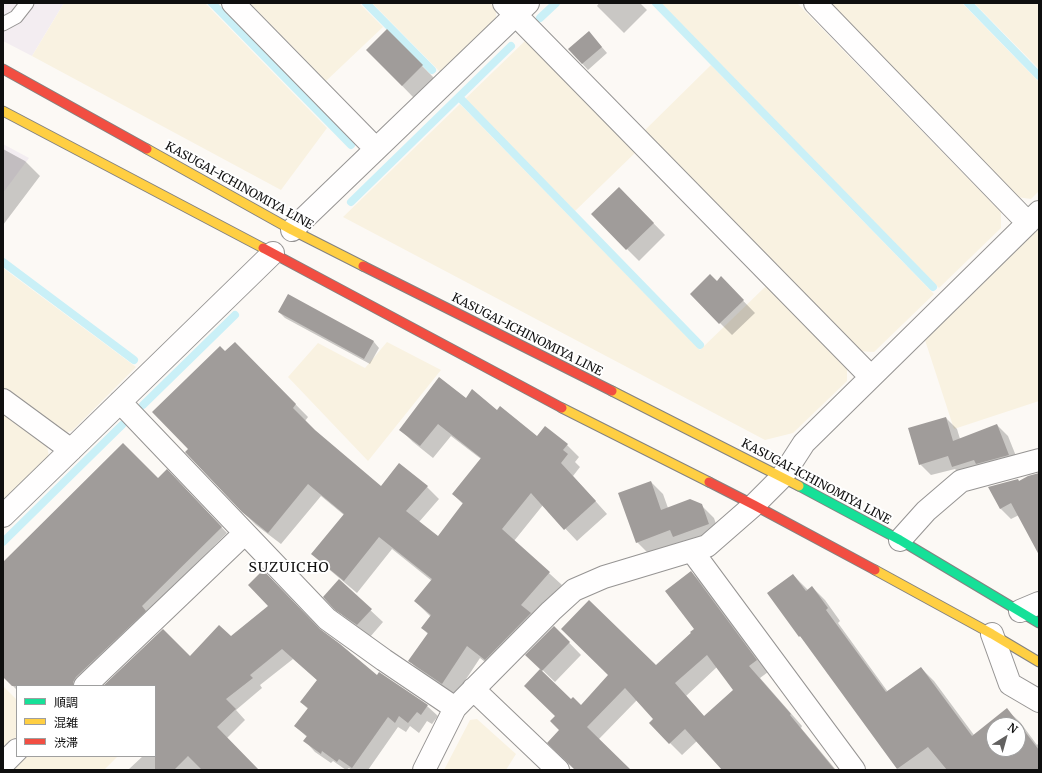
<!DOCTYPE html>
<html>
<head>
<meta charset="utf-8">
<style>
	body { margin:0 }
	#map { position:relative; width:1042px; height:773px; overflow:hidden; background:#fcf9f5; font-family:Merriweather,"Noto Sans JP",serif }
	canvas { display:block }
	.frame { position:absolute; inset:0; border:4px solid #0f0f0f; pointer-events:none }
	.legend { position:absolute; left:16px; top:685px; width:140px; height:72px; box-sizing:border-box; background:#fff; border:1px solid #9f9f9f; margin:0; padding:5px 7px; list-style:none; font-size:12px; color:#0f0f0f }
	.legend li { display:flex; align-items:center; gap:8px; height:20px }
	.legend b { width:20px; border:1px solid #9f9f9f }
	.north { position:absolute; left:986px; top:717px; width:40px; height:40px; box-sizing:border-box; background:#fff; border:1px solid #9f9f9f; border-radius:50%; rotate:37deg; font-size:11px; font-weight:700; line-height:16px; text-align:center; color:#0f0f0f }
	.north::after { content:''; display:block; margin:auto; width:14px; height:18px; background:#626160; clip-path:polygon(50% 0,100% 100%,50% 72%,0 100%) }
</style>
</head>
<body>
<div id="map">
<canvas width="1042" height="773"></canvas>
<div class="frame"></div>
<ul class="legend">
<li><b style="height:5px;background:#16e098"></b>順調</li>
<li><b style="height:5px;background:#ffcf43"></b>混雑</li>
<li><b style="height:5px;background:#f24e42"></b>渋滞</li>
</ul>
<div class="north">N</div>
</div>
<script>
const g = document.querySelector('canvas').getContext('2d');
g.lineJoin = 'round';
function fillPath(path, color) {
  g.fillStyle = color;
  g.fill(path, 'evenodd');
}
function toPath(rows) {
  const path = new Path2D();
  for (const r of rows) {
    path.moveTo(r[0], r[1]);
    for (let i = 2; i < r.length; i += 2) path.lineTo(r[i], r[i + 1]);
  }
  return path;
}
function trace(path, color, width, dash) {
  g.strokeStyle = color;
  g.lineWidth = width;
  g.lineCap = dash ? 'butt' : 'round';
  g.setLineDash(dash || []);
  g.stroke(path);
}
function label(font, color, halo, rows, align = 'center') {
  g.font = font + ' Merriweather,serif';
  g.lineWidth = 4;
  g.setLineDash([]);
  g.textBaseline = 'middle';
  g.strokeStyle = halo;
  g.fillStyle = color;
  for (const [text, x, y, turn = 0] of rows) {
    g.save();
    g.translate(x, y);
    g.rotate((+turn || 0) * Math.PI / 180);
    g.textAlign = isNaN(turn) ? turn : align;
    if (halo) g.strokeText(text, 0, 0);
    g.fillText(text, 0, 0);
    g.restore();
  }
}
fillPath(toPath([
	[3,3,64,3,32,56,3,41],
	[3,144,29,158,3,193]
]), '#f3edf1');
fillPath(toPath([
	[64,3,205,3,327,128,281,190,32,56],
	[250,3,359,3,383,27,326,81],
	[372,3,490,3,496,9,496,23,443,75],
	[661,3,797,3,1001,212,1001,228,939,288],
	[828,3,962,3,1039,82,1039,191,1031,199,1017,197],
	[974,3,1039,3,1039,69],
	[527,39,636,152,575,211,465,99],
	[711,65,934,294,874,352,857,351,642,133],
	[460,104,700,350,766,286,847,369,847,381,793,433,765,440,343,217],
	[1039,228,1039,401,954,429,924,337],
	[3,268,136,367,72,431,63,433,3,388],
	[387,342,441,370,368,461,288,377,318,343,365,368],
	[3,412,47,445,49,457,3,503],
	[3,686,17,700,17,736,3,750],
	[477,719,516,754,506,770,444,770,470,720],
	[25,756,118,756,104,770,11,770]
]), '#f9f2e1');
fillPath(toPath([
	[599,3,640,3,647,10,624,33,597,6],
	[387,30,434,78,414,98,367,50],
	[594,38,607,53,588,70,569,49],
	[3,149,25,161,40,176,3,225],
	[619,188,665,235,639,261,592,214],
	[721,278,755,313,732,335,691,294,717,282],
	[279,312,374,342,379,348,370,364,285,318],
	[235,343,308,417,305,421,316,432,381,487,427,487,439,499,419,522,438,537,463,504,453,494,481,459,451,436,433,458,413,442,400,429,466,399,497,411,537,437,567,445,579,457,575,462,580,467,573,476,607,514,577,541,543,505,514,541,562,585,534,617,498,672,480,658,455,696,422,674,410,661,428,634,422,628,431,617,415,601,432,581,392,549,357,593,325,566,313,554,344,515,321,496,281,544,256,525,243,512,189,449,225,352],
	[946,418,957,429,960,439,997,425,1008,436,1020,466,964,478,955,469,931,475,920,464],
	[167,471,227,533,72,686,17,686,17,690,3,676,3,563,158,480],
	[1019,481,1039,484,1039,552,1019,515,1011,519,1000,508],
	[651,482,663,494,668,508,701,505,714,518,720,536,649,554,637,542],
	[691,572,703,584,768,672,760,678,802,726,801,728,836,770,724,770,697,741,682,755,650,723,654,719,637,700,598,740,629,770,576,770,560,730,571,701,581,706,656,666,695,629],
	[717,667,734,690,705,717,686,696],
	[793,575,808,590,812,587,825,600,840,621,838,623,888,692,921,668,934,681,974,735,1007,710,1020,722,1037,745,1039,743,1039,770,899,770,808,645,800,636,768,593],
	[994,725,1018,725,1018,749,994,749],
	[339,581,383,622,370,637,349,621,324,597],
	[554,627,581,655,555,682,527,655],
	[320,631,377,677,427,706,438,716,432,724,427,721,419,733,410,726,406,732,398,727,368,770,352,770,349,768,346,770,333,761,331,763,315,752,305,741,307,737,295,726,308,709,301,702,318,681,293,659,260,685,262,688,236,710,245,720,227,738,249,770,128,770,143,756,155,756,155,686,104,686,190,657,231,637]
]), '#0003');
trace(toPath([
	[212,3,351,145],
	[366,3,432,70],
	[656,3,933,287],
	[968,3,1039,76],
	[540,18,556,3],
	[459,97,700,345],
	[351,202,511,46],
	[3,262,134,360],
	[143,405,235,315],
	[3,542,122,425]
]), '#caf0f7', 8);
fillPath(toPath([
	[387,29,423,65,402,86,366,50],
	[589,31,602,47,582,64,568,49],
	[619,187,654,223,626,250,591,214],
	[710,274,717,281,721,276,744,300,719,324,690,294],
	[288,294,374,341,364,359,278,312],
	[235,342,296,404,293,408,315,430,381,486,399,463,428,486,406,511,438,536,463,503,452,494,481,458,438,424,420,446,399,430,439,377,466,398,472,389,497,410,500,406,537,436,545,426,568,444,563,450,568,454,561,463,596,501,564,530,531,493,502,529,550,572,521,605,531,613,485,660,467,646,442,684,408,661,428,633,421,628,431,615,414,601,432,579,379,537,344,581,311,554,344,514,308,484,268,533,242,512,185,452,188,449,152,412,220,346,225,351],
	[946,417,953,441,997,424,1009,455,976,464,974,460,952,467,948,456,919,465,908,428],
	[123,443,158,478,167,469,222,527,142,606,146,611,76,677,73,682,73,686,12,686,3,677,3,562],
	[1039,473,1039,555,1011,503,1000,509,988,487,1018,479,1019,481,1028,476],
	[651,481,661,510,690,499,702,504,709,524,673,537,670,530,636,543,618,493],
	[263,570,320,629,340,644,377,675,379,672,428,705,421,715,417,712,408,723,399,716,395,723,388,717,352,768,339,759,337,762,322,751,321,754,303,741,307,736,294,726,308,708,300,702,317,680,282,649,250,675,253,678,226,699,236,709,217,727,259,770,202,770,188,756,174,770,155,770,155,686,103,686,163,629,190,656,219,625,231,636,268,606,248,585],
	[691,571,757,660,749,666,791,714,790,715,835,770,722,770,685,729,669,744,649,723,653,719,625,688,587,727,631,770,575,770,547,743,559,730,550,721,555,716,524,686,540,669,571,699,573,697,581,705,608,675,561,629,589,600,656,665,691,633,690,632,694,629,665,591],
	[707,655,733,690,704,716,675,683],
	[793,574,806,591,812,586,828,608,826,610,886,692,921,667,972,736,1007,708,1039,750,1039,770,947,770,928,747,897,769,800,636,799,637,767,593],
	[994,725,1018,725,1018,749,994,749],
	[339,579,372,609,357,625,335,610,323,597],
	[554,626,570,642,542,671,525,655]
]), '#a09c9a');
const lane = toPath([
	[3,24,16,17,27,3]
]);
const street = toPath([
	[233,3,376,149],
	[504,3,871,377],
	[815,3,1028,223],
	[292,230,528,3],
	[3,400,71,450],
	[120,402,327,619,384,660,455,708],
	[3,516,273,253],
	[900,540,926,511,961,481,1039,460],
	[692,551,854,770],
	[1020,611,1039,603],
	[992,634,1010,684,1039,701],
	[85,686,245,533],
	[473,689,558,770],
	[3,764,17,750],
	[424,770,455,708,551,611,574,590,604,577,707,546,754,505,782,477,804,443,1039,212]
]);
const fast = toPath([
	[799,486,900,540,1039,623]
]);
const slow = toPath([
	[3,111,263,248],
	[147,149,292,230,363,266],
	[612,391,799,486],
	[562,408,709,482],
	[875,570,992,634,1039,662]
]);
const jam = toPath([
	[3,69,147,149],
	[263,248,562,408],
	[363,266,612,391],
	[709,482,754,505,875,570]
]);
trace(lane, '#969493', 15);
trace(street, '#969493', 24);
trace(fast, '#838280', 11);
trace(slow, '#838280', 11);
trace(jam, '#838280', 11);
trace(lane, '#fffefe', 13);
trace(street, '#fffefe', 22);
trace(fast, '#16e098', 9);
trace(slow, '#ffcf43', 9);
trace(jam, '#f24e42', 9);
label('12px', '#0f0f0f', '#fff', [
	["KASUGAI-ICHINOMIYA LINE",239,186,29],
	["KASUGAI-ICHINOMIYA LINE",527,335,27],
	["KASUGAI-ICHINOMIYA LINE",816,482,28]
]);
g.letterSpacing = '1px';
label('14px', '#0f0f0f', '#fff', [
	["SUZUICHO",289,568]
]);
g.letterSpacing = '0px';
</script>
</body>
</html>
